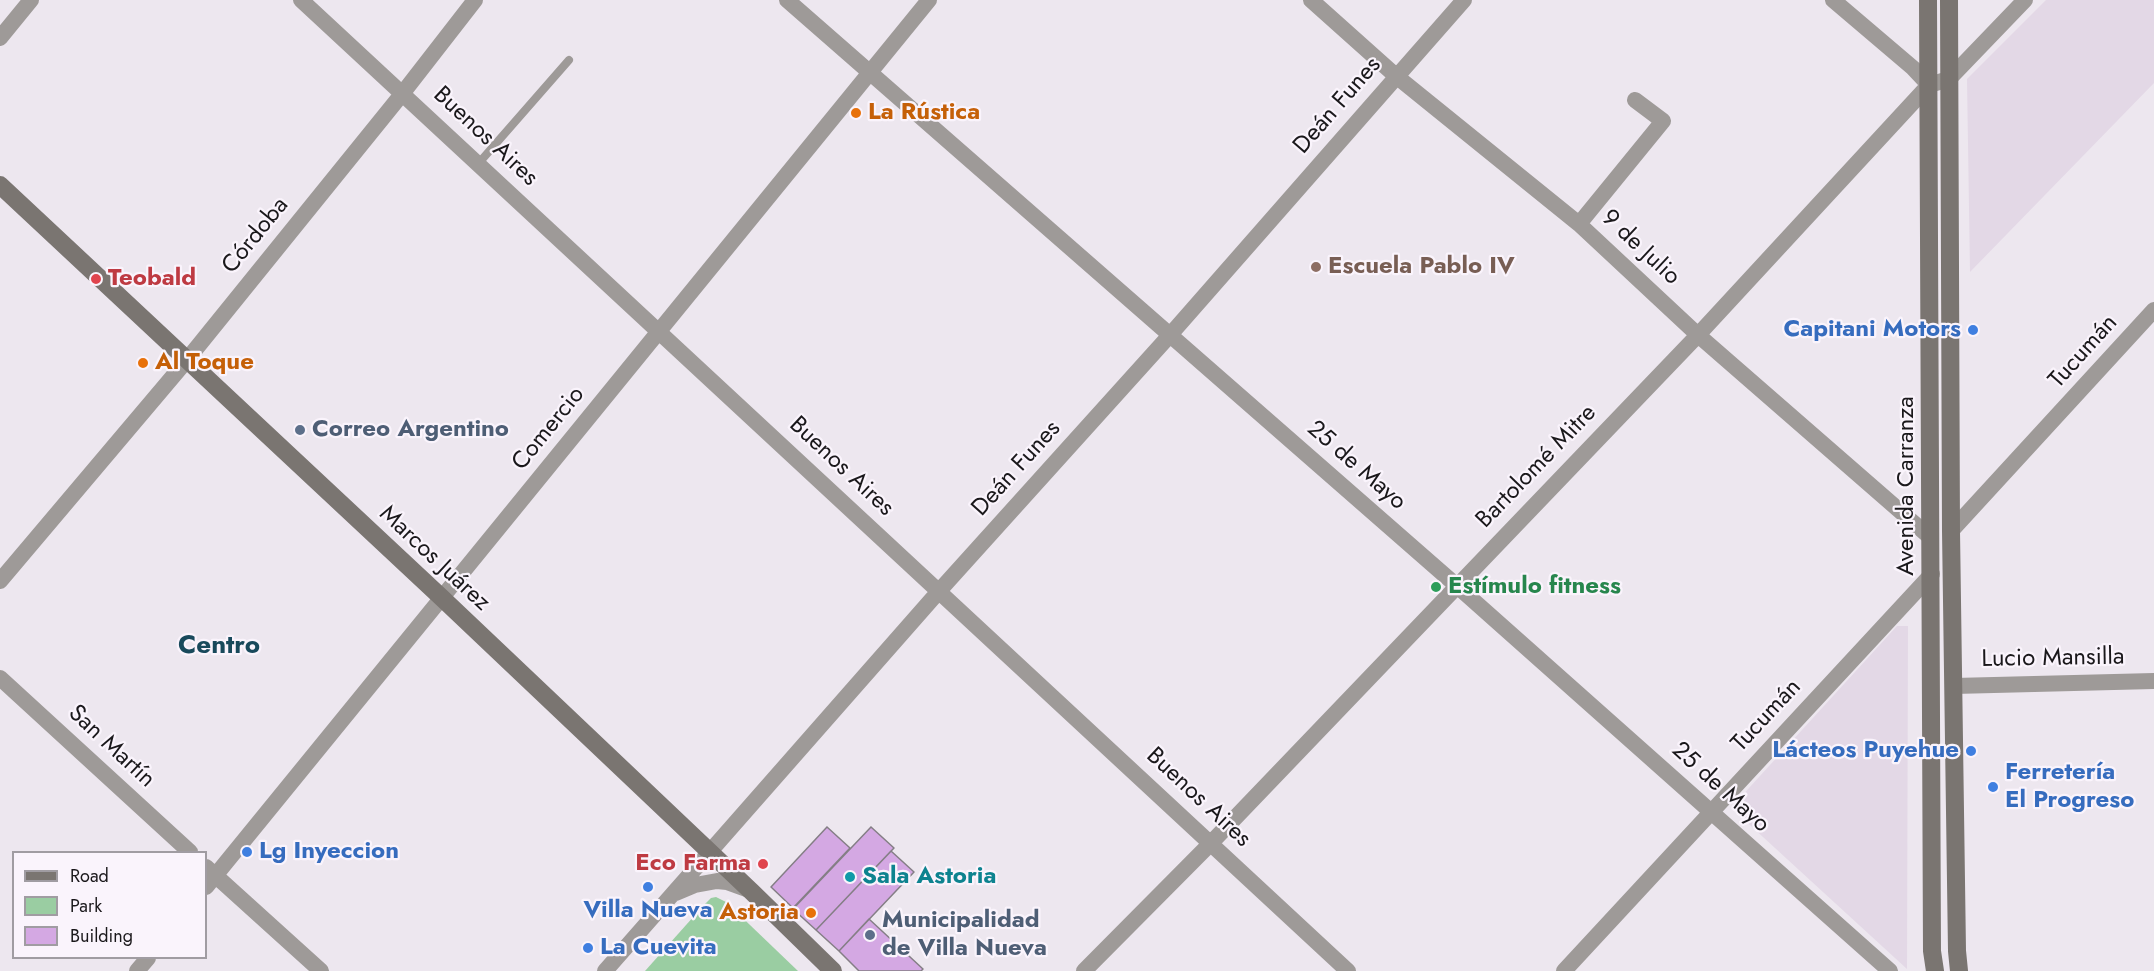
<!DOCTYPE html>
<html>
<head>
<meta charset="utf-8">
<style>
	body { margin:0 }
	#map { position:relative; width:2154px; height:971px; overflow:hidden; background:#ede7ef; font-family:Jost,sans-serif }
	canvas { display:block }
	.legend { position:absolute; left:12px; top:851px; width:195px; height:108px; box-sizing:border-box; background:#faf4fc; border:2px solid #a09ca2; margin:0; padding:8px 10px; list-style:none; font-size:18px; color:#1a181b }
	.legend li { display:flex; align-items:center; gap:12px; height:30px }
	.legend b { width:30px; border:2px solid #a09ca2 }
</style>
</head>
<body>
<div id="map">
<canvas width="2154" height="971"></canvas>
<ul class="legend">
<li><b style="height:8px;background:#7a7571"></b>Road</li>
<li><b style="height:16px;background:#9acda2"></b>Park</li>
<li><b style="height:16px;background:#d4a8e3"></b>Building</li>
</ul>
</div>
<script>
const g = document.querySelector('canvas').getContext('2d');
g.lineJoin = 'round';
function fillPath(path, color) {
  g.fillStyle = color;
  g.fill(path, 'evenodd');
}
function toPath(rows) {
  const path = new Path2D();
  for (const r of rows) {
    path.moveTo(r[0], r[1]);
    for (let i = 2; i < r.length; i += 2) path.lineTo(r[i], r[i + 1]);
  }
  return path;
}
function trace(path, color, width, dash) {
  g.strokeStyle = color;
  g.lineWidth = width;
  g.lineCap = dash ? 'butt' : 'round';
  g.setLineDash(dash || []);
  g.stroke(path);
}
function label(font, color, halo, rows, align = 'center') {
  g.font = font + ' Jost,sans-serif';
  g.lineWidth = 4.5;
  g.setLineDash([]);
  g.textBaseline = 'middle';
  g.strokeStyle = halo;
  g.fillStyle = color;
  for (const [text, x, y, turn = 0] of rows) {
    g.save();
    g.translate(x, y);
    g.rotate((+turn || 0) * Math.PI / 180);
    g.textAlign = isNaN(turn) ? turn : align;
    if (halo) g.strokeText(text, 0, 0);
    g.fillText(text, 0, 0);
    g.restore();
  }
}
fillPath(toPath([
	[2046,0,2154,0,2154,83,1970,272,1967,79],
	[1897,626,1908,626,1907,969,1739,815,1738,800]
]), '#e3d8e6');
fillPath(toPath([
	[716,897,726,902,798,971,645,971,703,906,711,898]
]), '#9acda2');
const building = toPath([
	[827,827,850,848,793,908,771,887,827,827],
	[871,827,894,848,816,930,793,909,871,827],
	[891,851,914,872,839,951,816,930,891,851],
	[869,919,923,969,921,971,859,971,839,951,869,919]
]);
fillPath(building, '#d4a8e3');
trace(building, '#847e85', 1.5);
trace(toPath([
	[478,164,569,60]
]), '#9e9a98', 8);
trace(toPath([
	[301,0,1348,971],
	[787,0,1457,586,1890,971],
	[1311,0,1396,76,1579,224,1698,335,1931,538],
	[1833,0,1913,68,1929,85],
	[0,38,31,0],
	[1579,224,1663,121,1635,100],
	[1951,531,2154,310],
	[0,581,186,361,402,94,475,0],
	[0,678,190,852],
	[1954,686,2154,681],
	[206,867,321,971],
	[206,887,929,0],
	[676,893,695,885,717,881,727,882,749,890],
	[137,971,148,958],
	[605,971,940,590,1170,335,1464,0],
	[1084,971,1211,843,1698,335,1929,85,1949,79,2025,0],
	[1564,971,1932,574]
]), '#9e9a98', 16);
trace(toPath([
	[1928,0,1932,951,1935,971],
	[1949,0,1951,531,1957,951,1959,971],
	[0,185,442,598,752,892,833,971]
]), '#7a7571', 18);
for (const [x, y, r, color] of [
	[856,113,6,"#e8710a"],
	[1316,267,6,"#8d6e63"],
	[96,279,6,"#e0444e"],
	[1973,330,6,"#3f7fe0"],
	[143,363,6,"#e8710a"],
	[300,430,6,"#5c6f8a"],
	[1436,587,6,"#2e9e5b"],
	[1971,751,6,"#3f7fe0"],
	[1993,787,6,"#3f7fe0"],
	[247,852,6,"#3f7fe0"],
	[763,864,6,"#e0444e"],
	[850,877,6,"#0f9aa8"],
	[648,887,6,"#3f7fe0"],
	[811,913,6,"#e8710a"],
	[870,935,6,"#5c6f8a"],
	[588,948,6,"#3f7fe0"]
]) {
  const dot = new Path2D();
  dot.arc(x, y, r, 0, 2 * Math.PI);
  g.fillStyle = color;
  g.fill(dot);
  trace(dot, '#faf4fc', 2);
}
label('24px', '#1a181b', '#faf4fc', [
	["Deán Funes",1338,106,-49],
	["Buenos Aires",485,137,43],
	["Córdoba",256,236,-51],
	["9 de Julio",1640,248,43],
	["Tucumán",2084,352,-48],
	["Comercio",549,429,-51],
	["25 de Mayo",1356,466,41],
	["Buenos Aires",841,467,43],
	["Bartolomé Mitre",1537,467,-46],
	["Deán Funes",1017,469,-48],
	["Avenida Carranza",1907,486,-90],
	["Marcos Juárez",434,559,43],
	["Lucio Mansilla",2053,659,-1],
	["Tucumán",1767,716,-47],
	["San Martín",111,747,43],
	["25 de Mayo",1720,788,42],
	["Buenos Aires",1198,798,43]
]);
label('bold 24px', '#c56008', '#faf4fc', [
	["La Rústica",868,113],
	["Al Toque",155,363],
	["Astoria",799,913,"right"]
], 'left');
label('bold 24px', '#785e54', '#faf4fc', [
	["Escuela Pablo IV",1328,267]
], 'left');
label('bold 24px', '#be3a42', '#faf4fc', [
	["Teobald",108,279],
	["Eco Farma",751,864,"right"]
], 'left');
label('bold 24px', '#366cbe', '#faf4fc', [
	["Capitani Motors",1961,330,"right"],
	["Lácteos Puyehue",1959,751,"right"],
	["Ferretería",2005,773],
	["El Progreso",2005,801],
	["Lg Inyeccion",259,852],
	["Villa Nueva",648,911,"center"],
	["La Cuevita",600,948]
], 'left');
label('bold 24px', '#4e5e75', '#faf4fc', [
	["Correo Argentino",312,430],
	["Municipalidad",882,921],
	["de Villa Nueva",882,949]
], 'left');
label('bold 24px', '#27864d', '#faf4fc', [
	["Estímulo fitness",1448,587]
], 'left');
label('bold 24px', '#0d838f', '#faf4fc', [
	["Sala Astoria",862,877]
], 'left');
label('bold 26px', '#18495b', '#faf4fc', [
	["Centro",219,647]
]);
</script>
</body>
</html>
